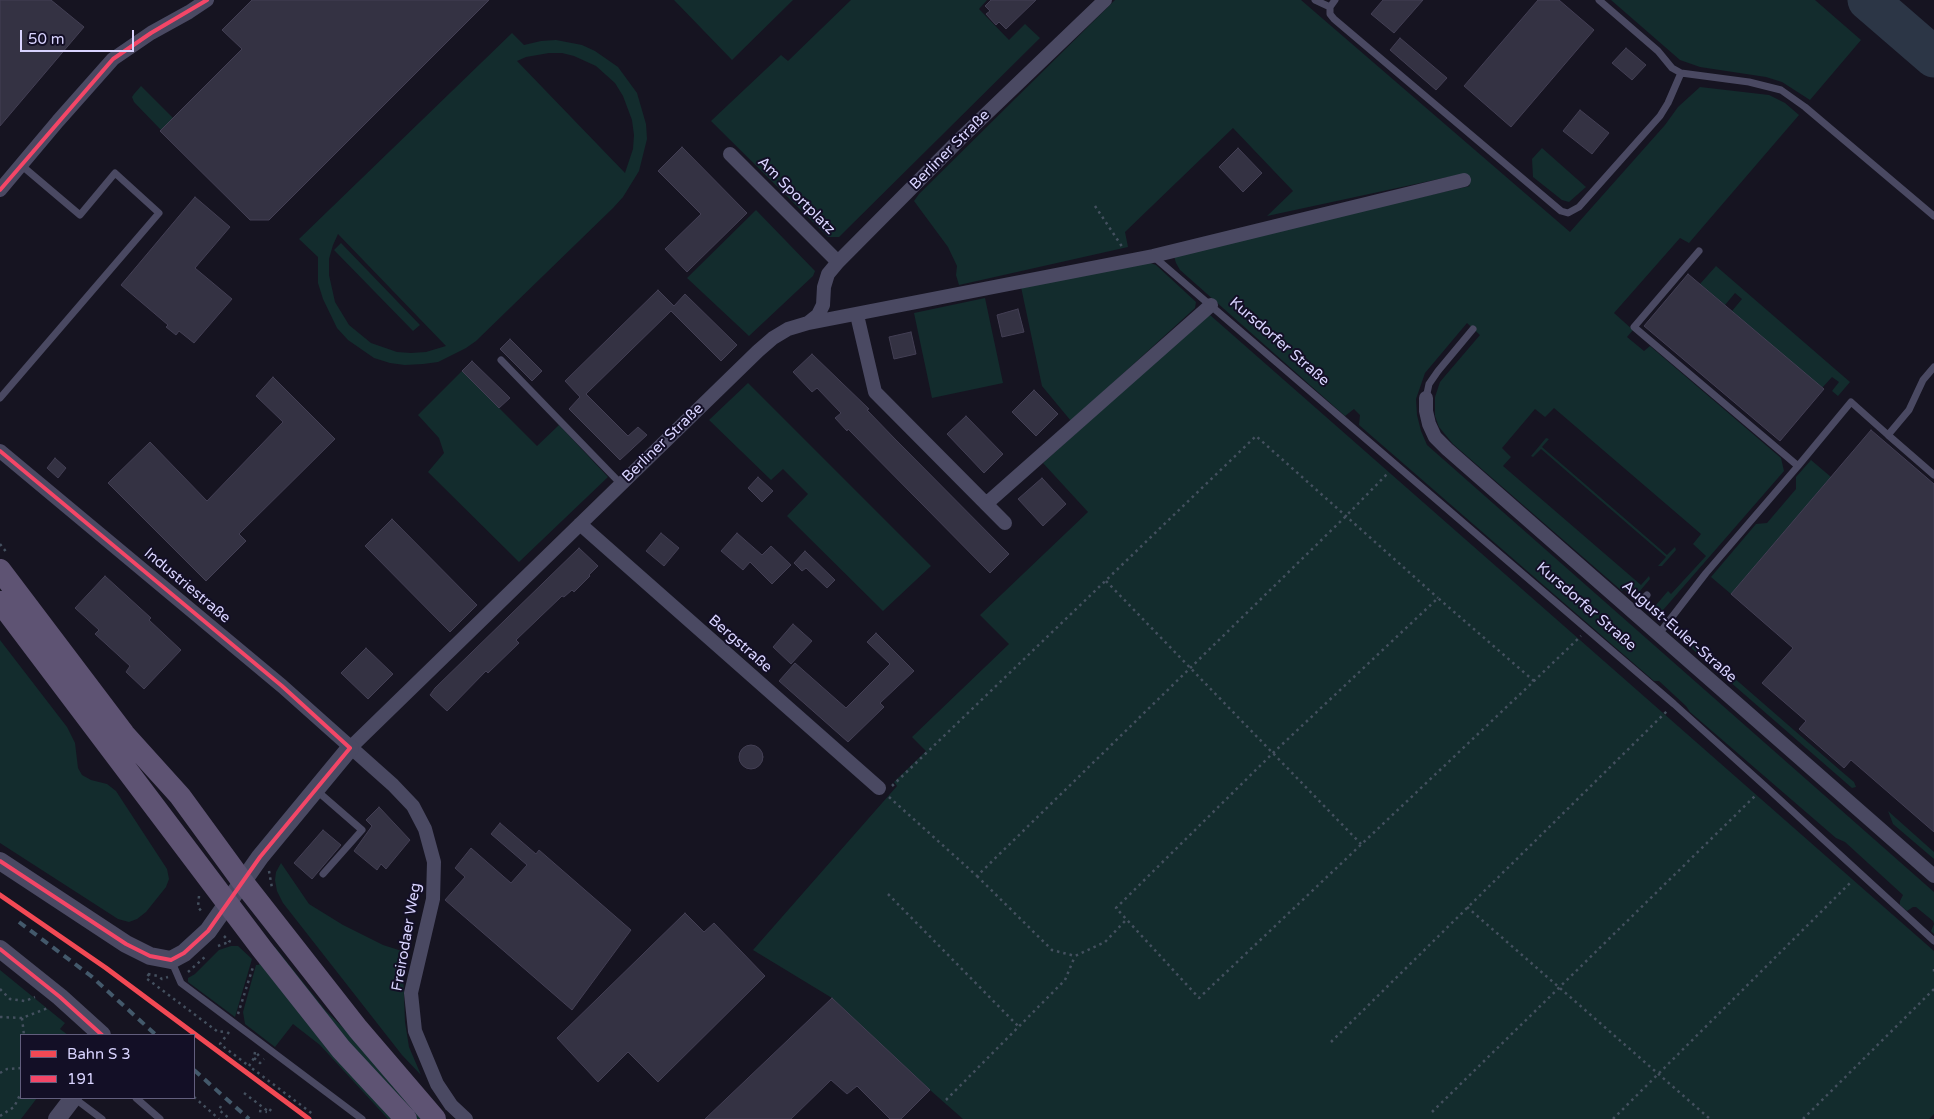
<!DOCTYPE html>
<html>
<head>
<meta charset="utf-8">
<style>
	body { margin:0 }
	#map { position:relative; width:1934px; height:1119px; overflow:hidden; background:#161421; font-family:"Varela Round",sans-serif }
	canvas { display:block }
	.legend { position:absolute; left:20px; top:1034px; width:175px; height:65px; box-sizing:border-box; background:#130f26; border:1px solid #625e7d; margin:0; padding:6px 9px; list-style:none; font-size:15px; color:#d9d4ff }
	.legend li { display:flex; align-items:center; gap:10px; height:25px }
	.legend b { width:25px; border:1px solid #625e7d }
	.scale { position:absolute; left:20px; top:30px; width:114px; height:22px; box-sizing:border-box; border:2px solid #d9d4ff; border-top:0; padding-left:6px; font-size:15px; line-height:18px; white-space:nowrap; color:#d9d4ff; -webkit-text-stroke:4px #130f26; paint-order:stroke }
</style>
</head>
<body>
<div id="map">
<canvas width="1934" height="1119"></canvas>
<ul class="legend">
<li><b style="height:6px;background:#f24954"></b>Bahn S 3</li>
<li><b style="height:6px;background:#f34667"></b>191</li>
</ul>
<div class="scale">50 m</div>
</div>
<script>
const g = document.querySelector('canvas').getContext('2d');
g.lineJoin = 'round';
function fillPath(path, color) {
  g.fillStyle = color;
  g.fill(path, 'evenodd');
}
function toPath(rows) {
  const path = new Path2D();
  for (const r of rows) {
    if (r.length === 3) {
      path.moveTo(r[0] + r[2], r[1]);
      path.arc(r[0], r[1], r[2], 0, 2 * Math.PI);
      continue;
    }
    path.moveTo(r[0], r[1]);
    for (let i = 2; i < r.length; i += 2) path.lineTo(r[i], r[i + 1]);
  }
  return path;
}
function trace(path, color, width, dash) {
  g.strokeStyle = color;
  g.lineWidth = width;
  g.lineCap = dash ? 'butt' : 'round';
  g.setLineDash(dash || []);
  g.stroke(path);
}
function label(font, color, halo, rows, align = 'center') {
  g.font = font + ' "Varela Round",sans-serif';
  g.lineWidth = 4;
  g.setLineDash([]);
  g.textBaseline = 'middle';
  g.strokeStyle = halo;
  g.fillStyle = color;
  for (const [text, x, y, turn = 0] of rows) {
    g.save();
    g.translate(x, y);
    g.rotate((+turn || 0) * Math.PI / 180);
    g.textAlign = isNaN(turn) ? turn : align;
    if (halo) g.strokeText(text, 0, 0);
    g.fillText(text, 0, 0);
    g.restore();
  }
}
fillPath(toPath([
	[674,0,793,0,732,60],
	[851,0,987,0,979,9,1009,40,1025,24,1040,38,839,237,828,237,711,121,781,55,788,61],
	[1115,0,1301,0,1570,232,1665,125,1678,107,1700,87,1769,95,1785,103,1799,115,1689,243,1680,238,1614,313,1633,330,1627,337,1644,351,1650,346,1781,458,1784,471,1657,617,1650,612,1668,591,1671,594,1706,556,1693,544,1701,534,1554,408,1545,417,1535,409,1502,448,1511,457,1503,466,1641,585,1649,576,1650,579,1634,598,1624,589,1622,591,1453,444,1439,427,1435,416,1435,397,1440,382,1445,376,1480,335,1467,323,1425,373,1416,399,1417,415,1421,431,1427,445,1934,892,1934,934,1931,931,1934,924,1933,921,1916,907,1913,907,1907,911,1900,905,1900,901,1903,895,1845,842,1836,838,1690,712,1686,706,1659,681,1654,681,1359,425,1360,415,1354,409,1345,416,1180,270,1176,263,1173,253,1470,186,1462,178,1462,174,1267,216,1293,191,1233,128,1125,232,1128,247,959,285,956,275,957,266,948,247,914,201,919,194],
	[1611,0,1815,0,1861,40,1810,100,1782,82,1766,77,1700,67,1680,60],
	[512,33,524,45,541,41,556,40,582,45,595,51,618,67,637,93,646,124,647,139,639,171,623,197,613,208,476,341,466,348,438,362,423,364,405,365,390,363,374,358,348,340,337,328,323,299,318,283,318,257,299,239],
	[549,53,562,53,574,56,596,66,615,83,623,96,632,120,634,135,633,149,625,173,517,61,526,57],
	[338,234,446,346,426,352,411,353,397,352,371,343,349,325,335,302,329,275,329,259,333,245],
	[141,86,173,118,161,130,134,102,132,97,134,94],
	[1542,148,1586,187,1569,202,1562,200,1533,177,1532,159],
	[756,210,815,271,813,276,749,336,687,278],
	[341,243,420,325,413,331,334,250],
	[1145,261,1156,265,1196,302,1195,308,1071,421,1042,386,1021,287],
	[1716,266,1850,382,1838,396,1832,391,1839,382,1832,377,1822,388,1732,311,1742,299,1735,293,1725,305,1700,284],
	[985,298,1003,383,932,398,914,313],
	[1210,315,1934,951,1934,1114,1929,1119,963,1119,930,1090,832,998,753,950,897,786,894,782,926,751,912,737,1009,644,980,615,1088,512,1043,463,1204,317],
	[462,371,537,446,559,425,608,477,519,562,428,472,444,453,439,438,418,415],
	[748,383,931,566,883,611,787,516,808,494,783,469,771,480,709,420],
	[1546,438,1549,439,1542,447,1667,555,1675,547,1676,550,1662,566,1658,566,1666,557,1541,449,1533,457,1531,456],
	[1811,460,1831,477,1731,594,1711,577,1756,524,1767,523,1796,489,1796,477],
	[1679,630,1841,771,1854,782,1856,787,1852,788,1675,634],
	[0,640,67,727,75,743,78,768,82,775,91,780,107,784,116,791,167,869,169,879,166,887,146,912,137,919,129,922,118,919,0,843],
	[1888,811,1934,852,1934,859,1893,824],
	[281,863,309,904,343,925,383,945,408,953,403,971,405,1022,409,1047,421,1075,402,1055,283,903,277,891,275,880,276,872],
	[231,946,238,946,252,959,235,1017,188,982,188,978,195,974,219,950],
	[275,947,326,1011,354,1038,423,1119,416,1119,366,1065,272,950],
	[259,963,395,1119,388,1119,320,1045,293,1024,275,1047,245,1024,243,1012,256,965,259,965],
	[0,970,65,1023,60,1029,68,1035,21,1035,21,1098,37,1098,21,1119,0,1119]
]), '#132c2d');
trace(toPath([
	[1868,0,1934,57]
]), '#2c3646', 41);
const building = toPath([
	[0,0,51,0,84,27,0,126,0,0],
	[252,0,489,0,269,220,250,220,160,131,242,49,222,30,252,0],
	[991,0,1036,0,1006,29,999,22,996,25,986,14,990,11,985,6,991,0],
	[1383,0,1423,0,1394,33,1371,14,1383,0],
	[1538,0,1559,0,1594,30,1511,127,1464,86,1538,0],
	[1400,38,1447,78,1436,90,1390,50,1400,38],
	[1626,48,1646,65,1632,80,1612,63,1626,48],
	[1580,110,1609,133,1592,154,1563,131,1580,110],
	[682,147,747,213,687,272,665,249,701,214,658,171,682,147],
	[1238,148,1262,173,1243,192,1219,167,1238,148],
	[195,197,230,227,195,268,232,299,194,343,179,331,176,335,166,327,168,325,121,285,195,197],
	[1688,274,1824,389,1780,441,1644,326,1688,274],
	[658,290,674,306,685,294,737,345,721,361,671,311,586,394,628,436,638,427,647,435,620,460,569,409,580,397,565,381,658,290],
	[1018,309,1024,332,1002,337,997,315,1018,309],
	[911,332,916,354,894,359,889,337,911,332],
	[510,339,542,371,532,381,500,349,510,339],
	[812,354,869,409,867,410,896,440,1009,554,990,573,848,429,847,431,835,418,841,413,817,388,812,392,793,372,812,354],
	[472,361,510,398,499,408,462,371,472,361],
	[273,377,335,439,239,534,246,541,206,581,108,483,150,442,207,501,283,422,256,396,273,377],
	[1034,390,1058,414,1036,436,1012,412,1034,390],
	[966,416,1003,454,984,473,947,434,966,416],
	[1871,430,1934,484,1934,832,1851,760,1844,768,1799,729,1806,721,1762,683,1793,648,1731,594,1871,430],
	[55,458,66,468,58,478,47,468,55,458],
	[758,477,773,491,762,502,748,488,758,477],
	[1042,478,1066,504,1043,526,1018,499,1042,478],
	[392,519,477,605,450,632,365,546,392,519],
	[661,533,679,548,664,566,646,551,661,533],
	[737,533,762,555,771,546,791,565,772,584,750,562,743,570,721,551,737,533],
	[579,548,598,566,589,575,590,576,574,592,572,590,564,597,562,596,516,640,519,643,488,673,486,671,447,711,430,695,435,688,579,548],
	[805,551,835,580,827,588,806,568,802,571,794,563,805,551],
	[105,576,151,618,149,620,181,650,144,689,126,672,130,666,95,634,99,630,75,608,105,576],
	[793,624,812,641,791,664,773,647,793,624],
	[876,633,914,671,880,703,884,707,848,742,779,681,795,663,846,708,890,664,867,642,876,633],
	[366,648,393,674,368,699,341,673,366,648],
	[751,757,12],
	[379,807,410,840,386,869,381,864,377,870,354,851,372,826,366,820,379,807],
	[500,823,536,854,539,850,631,930,572,1010,445,900,465,877,455,868,471,848,511,883,527,865,491,834,500,823],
	[323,830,341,845,312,879,294,863,323,830],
	[685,913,704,932,714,923,765,976,658,1082,628,1052,598,1082,557,1038,685,913],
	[832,998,930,1090,901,1119,890,1119,857,1086,847,1094,831,1080,791,1119,705,1119,832,998]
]);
fillPath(building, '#343243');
trace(building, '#433f54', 1);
trace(toPath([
	[1095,206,1123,248],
	[0,544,7,553],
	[1106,581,1361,844],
	[1534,681,1438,598,1273,753,1116,908,1199,998,1534,681,1581,636],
	[892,786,1256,436,1438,598],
	[889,797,977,876,1346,516,1389,472],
	[269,871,272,888],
	[977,876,1052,950,1075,956,1105,942,1126,920],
	[888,894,1019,1027],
	[199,896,198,907,202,912],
	[1467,907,1710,1119],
	[224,936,229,941,233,943],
	[218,946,229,942],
	[1934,969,1934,972],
	[188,972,206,956],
	[148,974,158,976,162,979,168,977],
	[149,974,146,978,218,1032,227,1031],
	[0,989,10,999,25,1001,35,997],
	[238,1014,253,967],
	[0,1017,22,1018,48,1008],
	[22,1018,24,1035],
	[229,1032,220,1044,249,1066],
	[1331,1042,1667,711],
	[255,1052,254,1058,249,1066,314,1115],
	[259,1054,254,1058,260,1063,264,1059],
	[0,1073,7,1069,21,1068],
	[244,1093,269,1112,271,1109],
	[194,1097,219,1119],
	[946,1100,1065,980,1075,956],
	[221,1106,219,1110,230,1119],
	[259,1111,267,1112],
	[1432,1112,1757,794],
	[0,1116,14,1107,21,1093],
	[1613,1119,1852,881],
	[1803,1119,1934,989]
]), '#44505f', 2.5, [2.5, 4]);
trace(toPath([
	[1315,0,1330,7,1330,14,1334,19,1561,211,1568,213,1579,207,1660,116,1668,103,1681,73,1749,82,1781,90,1805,107,1934,216],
	[1599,0,1658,51,1672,68,1681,73],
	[1330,7,1335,0],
	[1153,256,1674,704,1765,786,1934,941],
	[501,360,621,484],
	[1934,367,1923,380,1909,410,1888,435,1934,475],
	[0,398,159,213,115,173,80,215,21,165],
	[1426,398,1429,384,1438,371,1473,329],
	[1798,466,1851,402,1888,435],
	[1632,611,1647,595],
	[1658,635,1706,573,1798,466,1634,327,1699,251],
	[316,790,362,830,323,874],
	[171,960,181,983,362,1119],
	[74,1098,102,1119],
	[136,1098,160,1119]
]), '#4a4962', 7);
trace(toPath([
	[730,154,838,262],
	[0,190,58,121,113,59,151,33,189,12,207,0],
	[857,315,875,392,1005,523],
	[809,323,1153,256,1464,180],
	[1426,398,1426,411,1429,424,1435,437,1447,449,1934,876],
	[0,451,282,686,393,785,413,806,425,829,434,862,433,899,411,993,415,1031,437,1084,451,1105,466,1119],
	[986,504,1211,305],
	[580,524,879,788],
	[350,748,758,351,773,338,788,329,808,323,818,315,823,305,824,287,828,274,838,262,961,138,1105,0]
]), '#4a4962', 14);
trace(toPath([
	[0,861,126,944,150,956,171,960,184,953,208,931,260,857,350,748],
	[0,949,60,997,102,1035],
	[57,1119,73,1098]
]), '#4a4962', 18);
trace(toPath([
	[0,570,124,734,180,796,242,881,358,1029,435,1119],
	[0,602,262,949,341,1049,406,1119]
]), '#5e5373', 22);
trace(toPath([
	[19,922,91,976,156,1035],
	[194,1070,249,1119]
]), '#43596b', 4, [8, 6]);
trace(toPath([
	[0,190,113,59,151,33,207,0],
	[0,451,282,686,350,748,260,857,208,931,184,953,171,960,150,956,126,944,0,861],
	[0,949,60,997,102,1035]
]), '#f34667', 4);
trace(toPath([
	[0,895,106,968,309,1119]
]), '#f24954', 5);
label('15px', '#d9d4ff', '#130f26', [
	["Berliner Straße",950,150,-45],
	["Am Sportplatz",796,196,45],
	["Kursdorfer Straße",1279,342,41],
	["Berliner Straße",663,443,-44],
	["Industriestraße",187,586,40],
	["Kursdorfer Straße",1586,607,41],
	["August-Euler-Straße",1679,632,41],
	["Bergstraße",740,644,41],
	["Freirodaer Weg",407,937,-80]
]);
</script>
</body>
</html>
